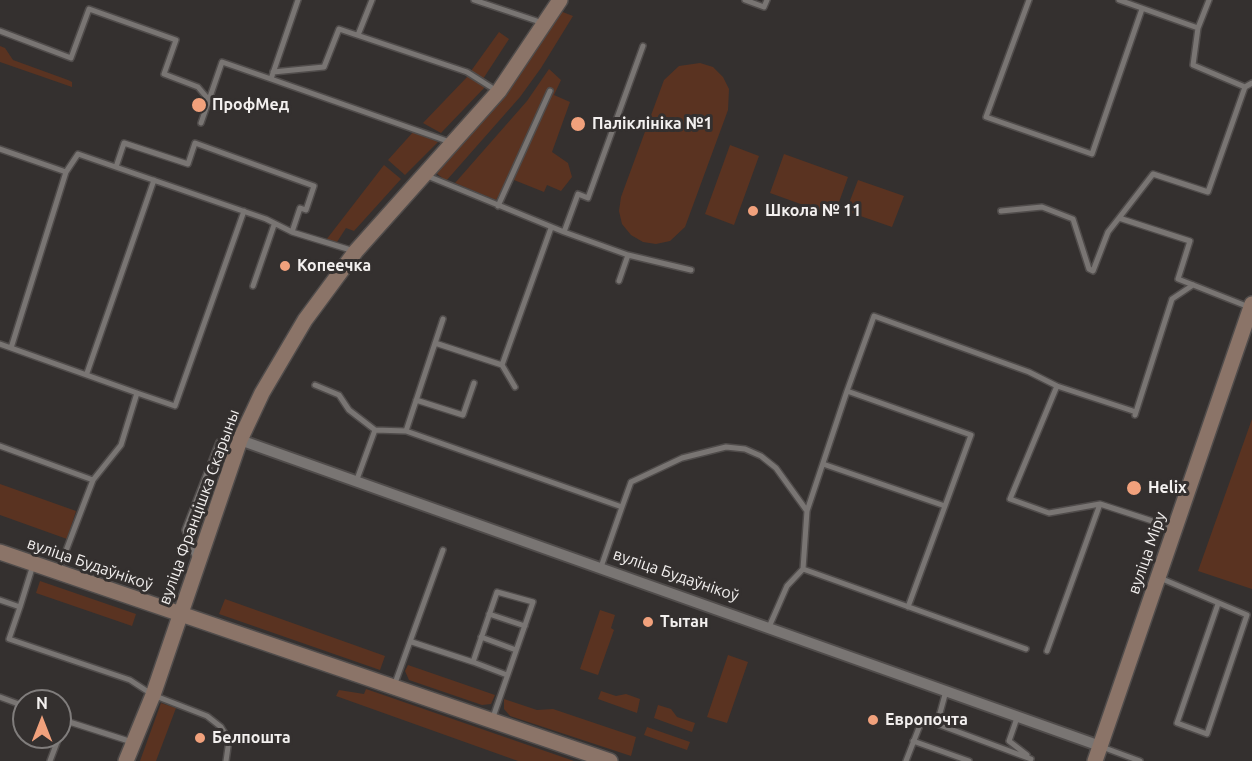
<!DOCTYPE html>
<html>
<head>
<meta charset="utf-8">
<style>
	body { margin:0 }
	#map { position:relative; width:1252px; height:761px; overflow:hidden; background:#34302f; font-family:Ubuntu,sans-serif }
	canvas { display:block }
	.north { position:absolute; left:12px; top:689px; width:60px; height:60px; box-sizing:border-box; background:#34302f; border:2px solid #807d7c; border-radius:50%; rotate:0deg; font-size:16px; font-weight:700; line-height:24px; text-align:center; color:#f3f0ef }
	.north::after { content:''; display:block; margin:auto; width:21px; height:27px; background:#f1a17c; clip-path:polygon(50% 0,100% 100%,50% 72%,0 100%) }
</style>
</head>
<body>
<div id="map">
<canvas width="1252" height="761"></canvas>
<div class="north">N</div>
</div>
<script>
const g = document.querySelector('canvas').getContext('2d');
g.lineJoin = 'round';
function fillPath(path, color) {
  g.fillStyle = color;
  g.fill(path, 'evenodd');
}
function toPath(rows) {
  const path = new Path2D();
  for (const r of rows) {
    path.moveTo(r[0], r[1]);
    for (let i = 2; i < r.length; i += 2) path.lineTo(r[i], r[i + 1]);
  }
  return path;
}
function trace(path, color, width, dash) {
  g.strokeStyle = color;
  g.lineWidth = width;
  g.lineCap = dash ? 'butt' : 'round';
  g.setLineDash(dash || []);
  g.stroke(path);
}
function label(font, color, halo, rows, align = 'center') {
  g.font = font + ' Ubuntu,sans-serif';
  g.lineWidth = 6;
  g.setLineDash([]);
  g.textBaseline = 'middle';
  g.strokeStyle = halo;
  g.fillStyle = color;
  for (const [text, x, y, turn = 0] of rows) {
    g.save();
    g.translate(x, y);
    g.rotate((+turn || 0) * Math.PI / 180);
    g.textAlign = isNaN(turn) ? turn : align;
    if (halo) g.strokeText(text, 0, 0);
    g.fillText(text, 0, 0);
    g.restore();
  }
}
fillPath(toPath([
	[560,11,573,16,541,68,520,97,446,181,435,172],
	[499,32,509,39,483,79,471,71],
	[0,46,5,48,13,60,68,80,72,82,72,87,0,62],
	[700,63,713,67,723,77,729,89,728,110,685,227,670,241,656,244,643,242,631,235,622,224,619,211,621,197,664,80,679,66],
	[549,69,561,80,554,95,570,102,552,152,568,163,572,177,561,191,547,185,544,192,509,178,496,200,455,183,527,101],
	[468,76,485,87,441,133,423,123],
	[414,131,438,142,405,175,388,160],
	[730,145,759,156,734,225,705,214],
	[784,154,848,177,834,216,770,193],
	[384,165,401,179,354,231,346,228,337,242,326,240],
	[858,180,904,196,892,227,846,211],
	[1252,419,1252,589,1198,571],
	[0,484,76,511,67,539,0,515],
	[40,581,136,614,132,626,36,593],
	[225,599,385,656,380,670,219,614],
	[600,610,615,615,611,628,614,630,598,675,580,669],
	[728,655,748,662,727,723,707,717],
	[408,665,495,695,491,704,482,705,409,680,405,671],
	[366,689,574,761,518,761,336,696,339,690,364,694],
	[601,691,616,696,626,694,640,699,637,713,598,699],
	[504,699,537,710,553,709,636,737,631,756,510,716,504,709],
	[161,703,176,708,156,761,140,761],
	[658,705,671,709,677,717,695,723,692,732,654,718],
	[647,727,690,742,687,750,644,735]
]), '#5a3321');
const lane = toPath([
	[298,0,271,79,450,142],
	[474,0,543,23],
	[745,0,764,7,767,0],
	[1029,0,986,117,1092,154,1142,9],
	[1119,0,1198,28],
	[1209,0,1198,28,1193,65,1245,87,1252,83],
	[0,31,71,58,89,9,176,40,164,74,198,87,209,100],
	[358,35,372,0],
	[273,72,324,67,339,29,467,72,497,91],
	[201,123,222,62,271,79],
	[0,149,66,172],
	[116,167,124,143,188,164,195,143,314,186,306,210,300,208,292,232],
	[425,175,564,232,628,255,691,270],
	[498,206,550,91],
	[1001,211,1042,207,1073,219,1089,269,1093,271,1108,232,1119,218,1190,241,1178,279,1249,307],
	[1119,218,1153,174,1208,192,1245,87],
	[564,232,578,194,588,198,643,46],
	[619,281,628,255],
	[253,286,274,225],
	[435,343,502,365,551,228],
	[0,344,137,393],
	[11,348,66,172,78,154,266,219,292,232,354,251],
	[502,365,515,387],
	[87,373,154,180],
	[315,385,339,395,349,410,375,430,356,482],
	[1057,386,1010,499,1049,513,1100,504,1174,528],
	[847,391,874,316,1029,372,1057,386,1133,411],
	[416,400,463,415,474,383],
	[1135,415,1172,299,1193,285],
	[375,430,406,431,443,319],
	[406,431,622,507,601,567],
	[0,446,93,480],
	[823,464,945,506],
	[622,507,631,482,682,458,726,447,745,449,761,456,776,468,807,511],
	[196,559,185,530,219,442,238,440],
	[59,569,93,480,121,445,137,393,175,406,244,211],
	[803,569,807,511,847,391,971,435,908,607],
	[1160,578,1247,615,1207,734,1177,723,1218,604],
	[0,600,20,607,33,565],
	[20,607,9,639,130,680,153,695,207,716,221,727,229,740,226,761],
	[489,614,525,626],
	[769,627,787,586,803,569,1026,649],
	[481,637,516,650],
	[412,642,473,662,497,592,533,602,492,720],
	[1047,651,1100,504],
	[473,662,507,675],
	[394,686,443,550],
	[0,697,24,706],
	[1017,718,1009,741,1027,755],
	[60,719,132,742],
	[937,724,1031,759],
	[60,735,66,721],
	[913,741,969,761],
	[1102,747,1140,761],
	[50,761,59,737],
	[906,761,922,720,937,724,946,691]
]);
const street = toPath([
	[240,440,1100,746]
]);
const secondary = toPath([
	[0,552,610,761],
	[126,761,153,695,240,440,262,393,305,320,356,251,499,91,560,0],
	[1095,761,1252,304]
]);
trace(lane, '#504c4b', 8);
trace(street, '#504c4b', 14);
trace(secondary, '#504c4b', 18);
trace(lane, '#797573', 5);
trace(street, '#797573', 10);
trace(secondary, '#8b7468', 15);
for (const [x, y, r, color] of [
	[199,105,8,"#f1a17c"],
	[578,124,8,"#f1a17c"],
	[753,211,6,"#f1a17c"],
	[285,266,6,"#f1a17c"],
	[1134,488,8,"#f1a17c"],
	[648,622,6,"#f1a17c"],
	[873,720,6,"#f1a17c"],
	[200,738,6,"#f1a17c"]
]) {
  const dot = new Path2D();
  dot.arc(x, y, r, 0, 2 * Math.PI);
  g.fillStyle = color;
  g.fill(dot);
  trace(dot, '#34302f', 2);
}
label('bold 16px', '#f3f0ef', '#34302f', [
	["ПрофМед",212,105],
	["Паліклініка №1",592,124],
	["Школа № 11",765,211],
	["Копеечка",297,266],
	["Helix",1148,488],
	["Тытан",660,622],
	["Европочта",885,720],
	["Белпошта",212,738]
], 'left');
label('16px', '#f3f0ef', '#34302f', [
	["вуліца Францішка Скарыны",199,507,-70],
	["вуліца Міру",1147,553,-71],
	["вуліца Будаўнікоў",90,564,19],
	["вуліца Будаўнікоў",676,575,19]
]);
</script>
</body>
</html>
